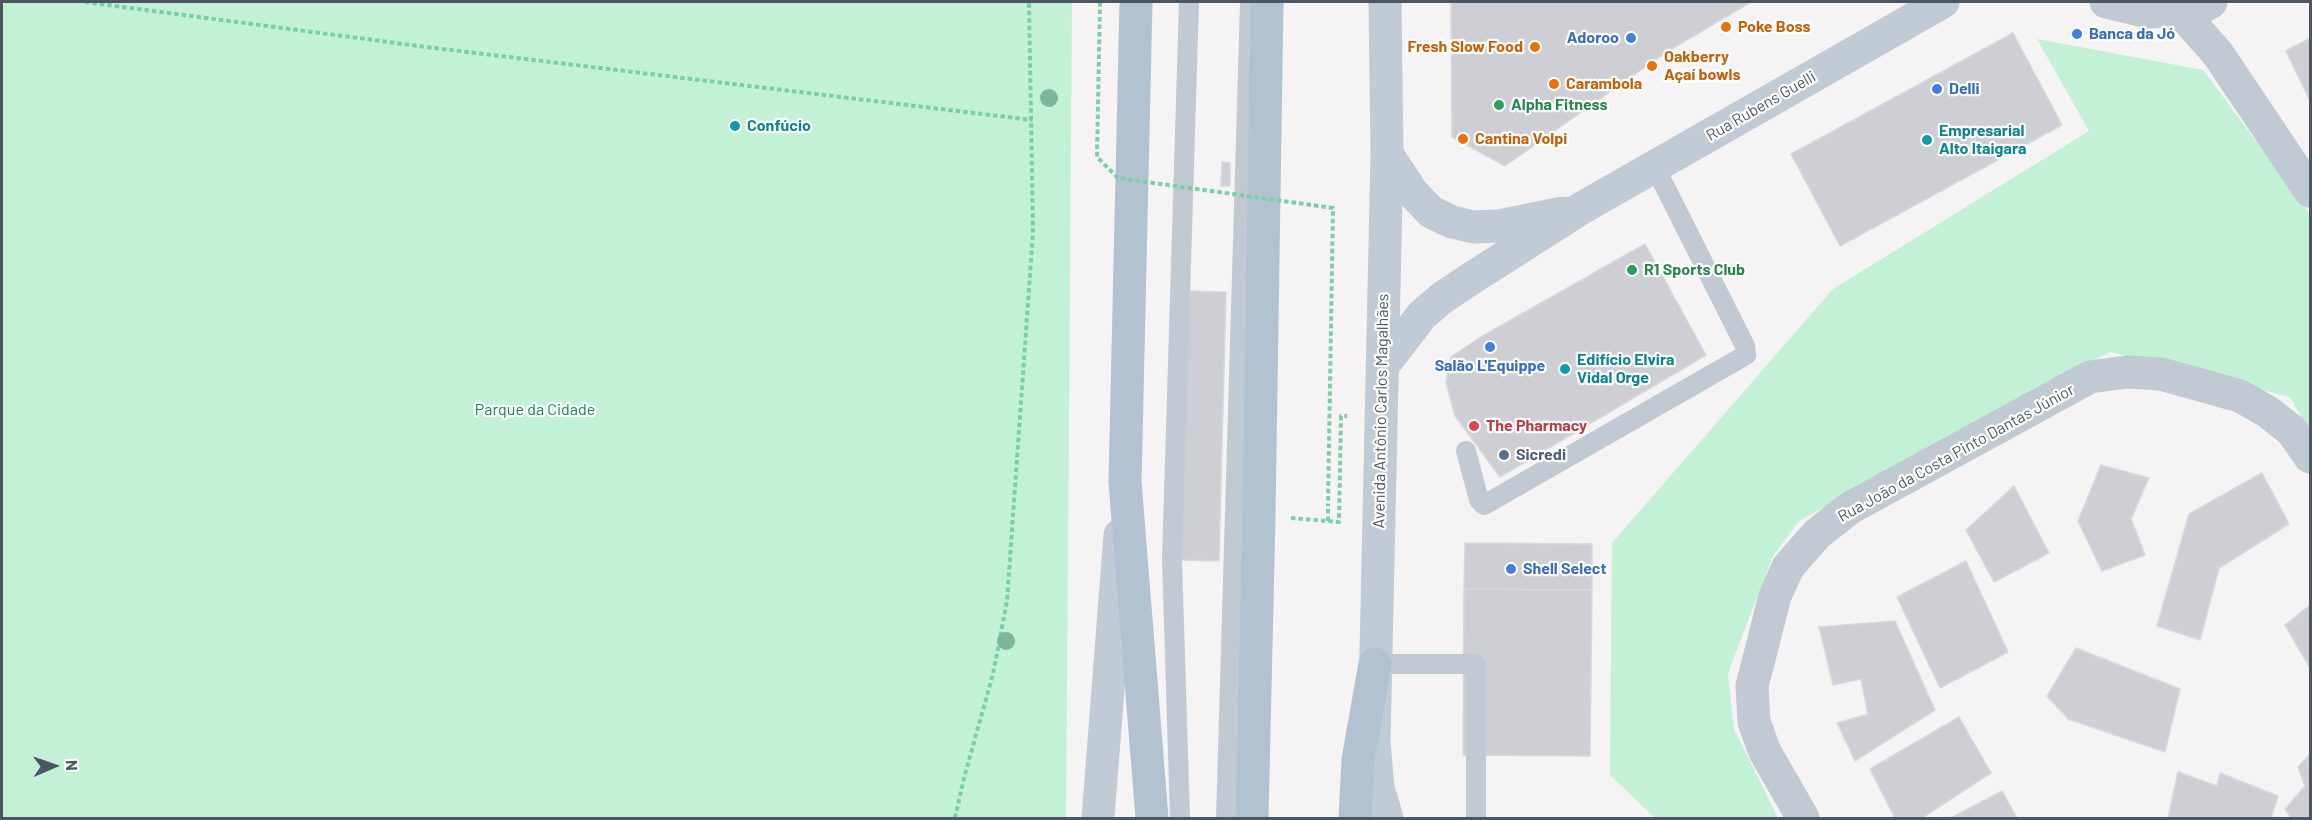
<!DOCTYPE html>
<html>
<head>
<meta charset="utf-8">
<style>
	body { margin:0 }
	#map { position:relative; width:2312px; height:820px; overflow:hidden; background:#f5f3f3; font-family:Barlow,sans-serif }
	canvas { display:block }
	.frame { position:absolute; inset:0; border:3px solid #4a5661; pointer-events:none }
	.north { position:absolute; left:24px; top:736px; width:60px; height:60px; -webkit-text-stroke:4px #fff; paint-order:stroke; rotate:88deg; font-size:16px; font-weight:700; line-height:24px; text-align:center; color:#4a5661 }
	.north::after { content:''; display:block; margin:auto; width:21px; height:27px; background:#4a5661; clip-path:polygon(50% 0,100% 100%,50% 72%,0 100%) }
</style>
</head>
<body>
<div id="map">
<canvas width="2312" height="820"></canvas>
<div class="frame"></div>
<div class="north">N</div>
</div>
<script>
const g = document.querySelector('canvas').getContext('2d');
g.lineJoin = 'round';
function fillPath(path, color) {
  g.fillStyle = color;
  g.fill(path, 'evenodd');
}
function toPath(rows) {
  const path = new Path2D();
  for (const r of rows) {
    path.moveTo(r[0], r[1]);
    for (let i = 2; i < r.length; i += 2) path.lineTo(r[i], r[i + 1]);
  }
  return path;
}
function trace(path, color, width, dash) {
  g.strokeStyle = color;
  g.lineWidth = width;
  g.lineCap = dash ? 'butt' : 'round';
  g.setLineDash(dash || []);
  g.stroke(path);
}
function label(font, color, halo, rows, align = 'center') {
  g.font = font + ' Barlow,sans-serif';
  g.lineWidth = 4.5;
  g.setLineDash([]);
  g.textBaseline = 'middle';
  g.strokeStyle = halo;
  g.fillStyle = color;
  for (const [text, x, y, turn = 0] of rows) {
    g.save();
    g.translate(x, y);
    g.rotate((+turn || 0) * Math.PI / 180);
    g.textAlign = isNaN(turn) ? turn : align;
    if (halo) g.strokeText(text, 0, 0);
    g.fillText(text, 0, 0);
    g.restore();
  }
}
fillPath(toPath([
	[2,2,1072,2,1066,818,2,818],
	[2037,39,2203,70,2310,214,2310,432,2290,397,2110,352,1799,521,1773,556,1728,673,1734,729,1778,818,1655,818,1610,775,1612,543,1833,289,2089,131]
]), '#c3f1d5');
const building = toPath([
	[1451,2,1751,2,1665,53,1505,166,1452,137,1451,2],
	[2013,33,2062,125,1840,246,1791,154,2013,33],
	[2310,38,2310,101,2286,51,2310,38],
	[1222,162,1230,163,1230,186,1221,186,1222,162],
	[1645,244,1706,355,1500,477,1455,416,1446,382,1451,357,1479,338,1645,244],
	[1186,291,1226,292,1219,561,1179,560,1186,291],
	[2101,465,2149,478,2131,519,2145,555,2102,571,2078,521,2101,465],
	[2262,473,2289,524,2219,568,2200,640,2157,626,2189,514,2262,473],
	[2014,486,2049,553,1994,582,1966,530,2014,486],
	[1465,543,1592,544,1592,590,1464,589,1465,543],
	[1966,561,2008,652,1940,688,1897,597,1966,561],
	[1464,589,1592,590,1590,756,1463,755,1464,589],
	[2310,605,2310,668,2285,625,2310,605],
	[1895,621,1935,710,1855,761,1837,723,1868,714,1861,679,1833,685,1819,627,1895,621],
	[2076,648,2180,689,2165,752,2068,719,2047,696,2076,648],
	[1959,717,1991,773,1922,818,1895,818,1870,769,1959,717],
	[2310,754,2310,818,2291,818,2285,809,2305,786,2298,767,2310,754],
	[2178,772,2217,786,2220,773,2278,796,2271,818,2168,818,2178,772],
	[2002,791,2017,818,1951,818,2002,791]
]);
fillPath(building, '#cdcfd5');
trace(building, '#d7d9de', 1.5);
trace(toPath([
	[85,2,434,48,1032,120],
	[1291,518,1339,522,1341,416,1347,416],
	[1328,521,1328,504],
	[955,818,964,778,993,674,1007,601,1033,232,1029,2]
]), '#7ad0a6', 4, [4.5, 3]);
trace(toPath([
	[1466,451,1479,500,1484,505,1746,355,1745,346,1655,167],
	[1375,664,1476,664,1476,818],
	[1180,818,1172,559,1189,2],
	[1226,818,1250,2]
]), '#c1cad2', 20);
trace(toPath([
	[2106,2,2148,12,2180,11,2202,7,2211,2],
	[2180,11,2218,54,2310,191],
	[1803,818,1765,752,1754,722,1752,686,1775,596,1788,567,1817,534,1850,508,2090,377,2127,372,2161,374,2240,396,2268,412,2292,431,2310,457]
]), '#c1cad2', 33);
trace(toPath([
	[1385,2,1387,154,1374,742,1378,788,1387,818],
	[1387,154,1412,192,1431,212,1452,222,1474,227,1499,226,1563,213],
	[1382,367,1422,315,1442,298,1472,278,1580,209,1943,2],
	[1098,818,1120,535]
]), '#c1cbd6', 33);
trace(toPath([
	[1136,2,1125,482,1152,818],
	[1252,818,1259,516,1267,2],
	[1355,818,1358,760,1375,664]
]), '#b3c2d1', 33);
trace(toPath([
	[1100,2,1097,157,1118,178,1333,208,1328,504]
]), '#7ad0a6', 4, [4.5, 3]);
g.fillStyle = '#7bb799';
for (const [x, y] of [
	[1049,98],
	[1006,641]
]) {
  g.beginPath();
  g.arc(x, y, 9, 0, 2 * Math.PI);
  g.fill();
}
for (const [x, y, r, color] of [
	[1726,27,6,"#e8710a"],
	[2077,34,6,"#3f7fe0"],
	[1631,38,6,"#3f7fe0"],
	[1535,47,6,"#e8710a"],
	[1652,66,6,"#e8710a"],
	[1554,84,6,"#e8710a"],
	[1937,89,6,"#3f7fe0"],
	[1499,105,6,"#2e9e5b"],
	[735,126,6,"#0f9aa8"],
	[1463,139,6,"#e8710a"],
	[1927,140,6,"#0f9aa8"],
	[1632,270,6,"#2e9e5b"],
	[1490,347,6,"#3f7fe0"],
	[1565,369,6,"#0f9aa8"],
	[1474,426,6,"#e0444e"],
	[1504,455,6,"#5c6f8a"],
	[1511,569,6,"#3f7fe0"]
]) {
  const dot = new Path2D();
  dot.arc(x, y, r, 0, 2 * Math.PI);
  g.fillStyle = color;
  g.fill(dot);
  trace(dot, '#fff', 2);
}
label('bold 16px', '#c56008', '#fff', [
	["Poke Boss",1738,27],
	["Fresh Slow Food",1523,47,"right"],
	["Oakberry",1664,57],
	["Açaí bowls",1664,75],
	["Carambola",1566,84],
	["Cantina Volpi",1475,139]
], 'left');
label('bold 16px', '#366cbe', '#fff', [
	["Banca da Jó",2089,34],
	["Adoroo",1619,38,"right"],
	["Delli",1949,89],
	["Salão L'Equippe",1490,366,"center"],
	["Shell Select",1523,569]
], 'left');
label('bold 16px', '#27864d', '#fff', [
	["Alpha Fitness",1511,105],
	["R1 Sports Club",1644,270]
], 'left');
label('16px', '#4a5661', '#fff', [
	["Rua Rubens Guelli",1761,106,-30],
	["Avenida Antônio Carlos Magalhães",1381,411,-89],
	["Rua João da Costa Pinto Dantas Júnior",1956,453,-29]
]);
label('bold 16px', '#0d838f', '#fff', [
	["Confúcio",747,126],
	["Empresarial",1939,131],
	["Alto Itaigara",1939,149],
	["Edifício Elvira",1577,360],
	["Vidal Orge",1577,378]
], 'left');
label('16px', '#17864f', '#fff', [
	["Parque da Cidade",535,410]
]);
label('bold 16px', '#be3a42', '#fff', [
	["The Pharmacy",1486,426]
], 'left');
label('bold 16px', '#4e5e75', '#fff', [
	["Sicredi",1516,455]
], 'left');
</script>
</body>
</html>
